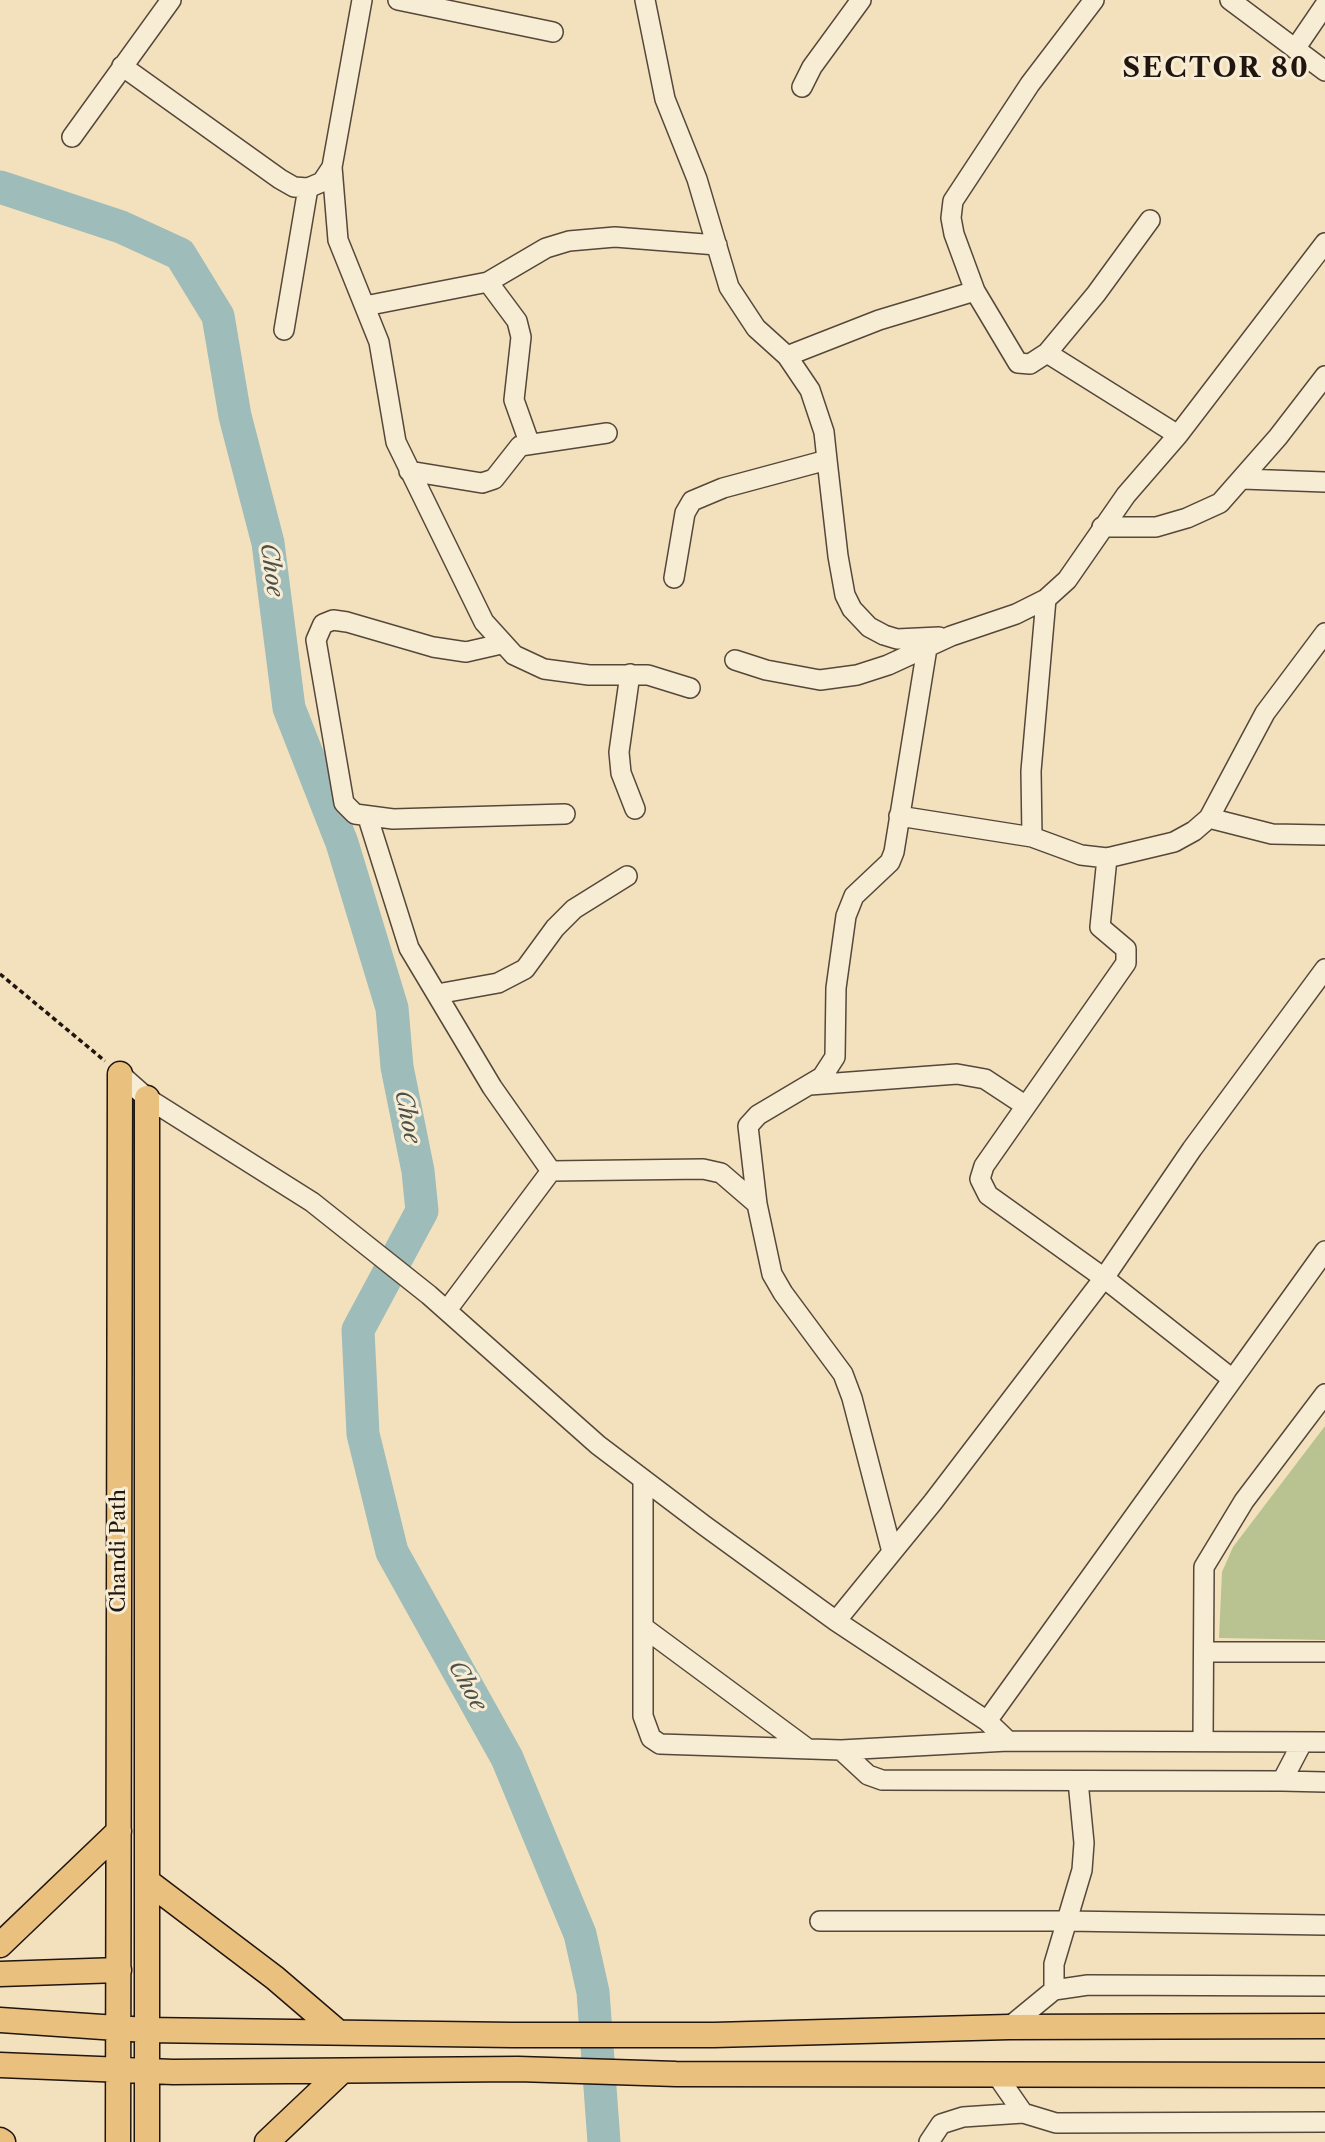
<!DOCTYPE html>
<html>
<head>
<meta charset="utf-8">
<style>
	body { margin:0 }
	canvas { display:block; background:#f3e1bd }
</style>
</head>
<body>
<canvas width="1325" height="2142"></canvas>
<script>
const g = document.querySelector('canvas').getContext('2d');
g.lineJoin = 'round';
function fillPath(path, color) {
  g.fillStyle = color;
  g.fill(path, 'evenodd');
}
function toPath(rows) {
  const path = new Path2D();
  for (const r of rows) {
    path.moveTo(r[0], r[1]);
    for (let i = 2; i < r.length; i += 2) path.lineTo(r[i], r[i + 1]);
  }
  return path;
}
function trace(path, color, width, dash) {
  g.strokeStyle = color;
  g.lineWidth = width;
  g.lineCap = dash ? 'butt' : 'round';
  g.setLineDash(dash || []);
  g.stroke(path);
}
function label(font, color, halo, rows, align = 'center') {
  g.font = font + ' "Libre Caslon Text",serif';
  g.lineWidth = 6;
  g.setLineDash([]);
  g.textBaseline = 'middle';
  g.strokeStyle = halo;
  g.fillStyle = color;
  for (const [text, x, y, turn = 0] of rows) {
    g.save();
    g.translate(x, y);
    g.rotate((+turn || 0) * Math.PI / 180);
    g.textAlign = isNaN(turn) ? turn : align;
    if (halo) g.strokeText(text, 0, 0);
    g.fillText(text, 0, 0);
    g.restore();
  }
}
fillPath(toPath([
	[1325,1426,1325,1640,1219,1638,1222,1572,1233,1547]
]), '#b9c392');
trace(toPath([
	[0,187,121,227,180,254,218,316,235,416,268,543,289,708,342,843,392,1008,397,1067,418,1171,422,1211,358,1330,363,1434,392,1552,507,1758,580,1934,593,1992,604,2142]
]), '#9ebcb9', 33);
const minor = toPath([
	[398,0,553,32],
	[645,0,665,99,697,179,729,287,756,328,787,356,810,390,824,432,827,460,723,488,692,501,685,513,674,578],
	[1094,0,1030,84,953,201,951,218,954,234,975,291,1018,363,1030,364,1047,353,1096,294,1150,220],
	[1230,0,1325,71],
	[1295,49,1325,5],
	[122,66,280,179,294,187,308,188,322,182,332,167,362,0],
	[802,87,812,67,861,0],
	[72,137,171,0],
	[332,167,338,240,379,342,396,442,484,622,514,655,544,669,589,675,648,675,690,688],
	[488,282,517,321,521,337,514,400,529,442],
	[365,306,488,282,546,248,569,241,615,237,717,245],
	[284,330,308,188],
	[1047,353,1178,435,1325,243],
	[787,356,879,320,975,291],
	[827,460,838,556,845,595,852,609,869,627,884,635,897,639,939,637],
	[409,471,482,483,494,479,520,446,607,433],
	[1243,479,1325,482],
	[1102,527,1156,527,1187,518,1220,503,1278,437,1325,376],
	[501,644,466,652,433,647,347,622,333,620,323,624,316,640,344,803,355,814,393,819,565,814],
	[735,660,766,670,820,680,857,675,888,665,951,636,1016,614,1046,599,1067,580,1126,495,1178,435],
	[630,674,619,752,621,773,635,809],
	[899,816,1032,837,1081,855,1107,858],
	[368,818,409,948,492,1087,551,1171],
	[1209,818,1272,834,1325,835],
	[1032,837,1031,771,1046,599],
	[437,994,498,983,525,969,555,928,574,909,627,876],
	[120,1074,147,1098,312,1202,429,1295,598,1445,705,1526,836,1621,987,1721],
	[810,1085,957,1074,985,1079,1026,1106],
	[1325,1251,987,1721,1008,1741,1325,1742],
	[447,1310,551,1171,703,1169,721,1173,757,1204],
	[1231,1378,1104,1278,988,1195,980,1179,984,1166,1126,963,1126,949,1100,927,1107,858,1174,842,1194,831,1209,818,1265,713,1325,633],
	[643,1479,643,1716,651,1738,660,1744,841,1750,1008,1741],
	[892,1552,852,1398,843,1374,783,1293,772,1274,757,1204,748,1126,758,1115,822,1077,835,1057,836,988,846,916,854,896,890,862,894,852,927,648],
	[836,1621,933,1502,1104,1278,1192,1149,1325,969],
	[643,1627,808,1749],
	[1204,1652,1325,1652],
	[1203,1740,1204,1567,1244,1501,1325,1394],
	[841,1750,868,1775,882,1780,1282,1781,1302,1743],
	[1282,1781,1325,1782],
	[820,1921,1066,1921,1325,1925],
	[1054,1990,1054,1964,1082,1870,1084,1843,1078,1781],
	[1009,2027,1054,1990,1088,1985,1325,1986],
	[996,2074,1023,2113,1056,2123,1325,2122],
	[929,2142,941,2124,963,2117,1023,2113]
]);
const major = toPath([
	[147,1098,147,2142],
	[147,1881,275,1978,338,2032],
	[0,1945,119,1831],
	[0,1974,119,1970],
	[0,2020,146,2030,512,2035,714,2035,1009,2027,1325,2026],
	[0,2065,173,2072,518,2069,676,2074,1325,2075],
	[0,2140,3,2142],
	[118,2142,120,1074],
	[267,2142,342,2071]
]);
trace(minor, '#55483a', 22);
trace(major, '#20150f', 27);
trace(toPath([
	[0,974,105,1061]
]), '#20150f', 3.5, [5, 3.5]);
trace(minor, '#f7ecd4', 19);
trace(major, '#eac07e', 24);
label('21px', '#20150f', '#f7ecd4', [
	["Chandi Path",119,1551,-90]
]);
label('italic 23px', '#4c4f4a', '#f7ecd4', [
	["Choe",271,570,82],
	["Choe",407,1117,79],
	["Choe",467,1686,61]
]);
g.letterSpacing = '2px';
label('bold 28px', '#20150f', '#f7ecd4', [
	["SECTOR 80",1216,69]
]);
g.letterSpacing = '0px';
</script>
</body>
</html>
